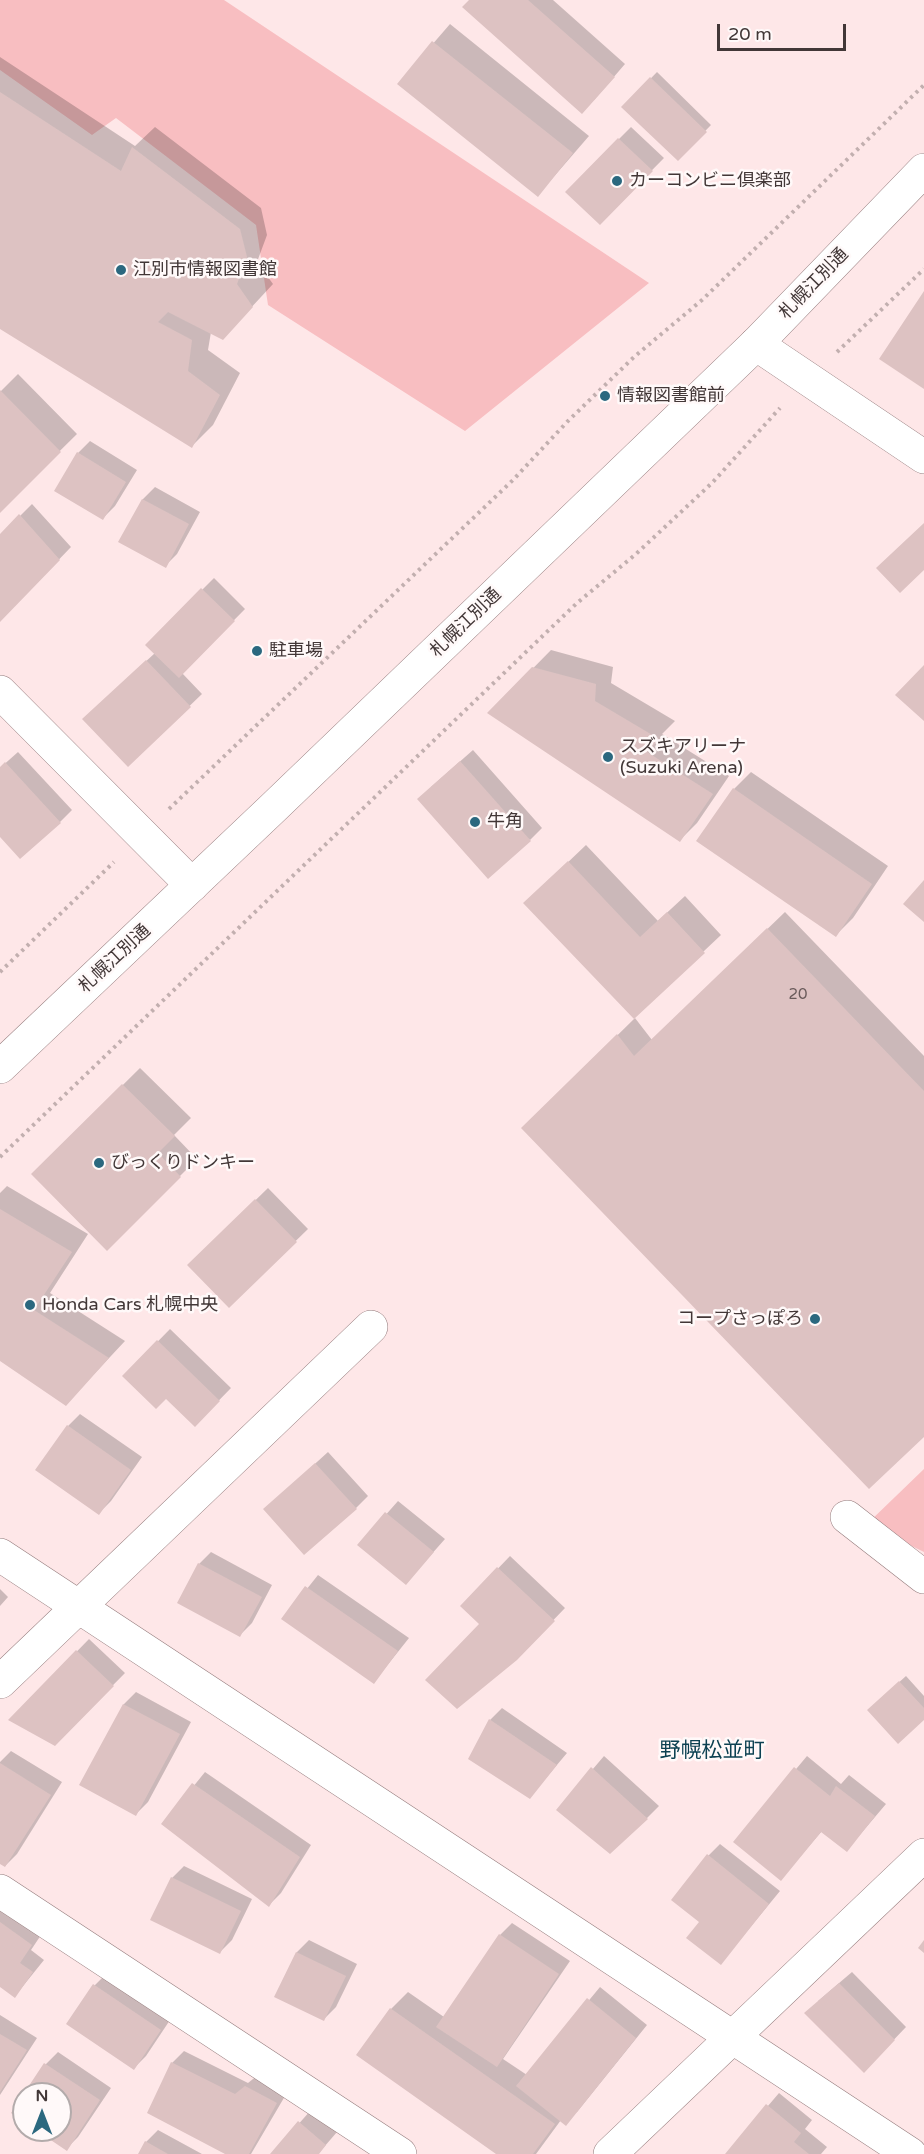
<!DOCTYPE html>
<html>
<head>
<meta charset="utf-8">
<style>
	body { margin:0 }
	#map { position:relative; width:924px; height:2154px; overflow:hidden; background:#fee7e8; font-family:"Varela Round",sans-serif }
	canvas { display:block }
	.north { position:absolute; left:12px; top:2082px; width:60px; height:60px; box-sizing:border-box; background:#fff9f9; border:2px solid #b3abab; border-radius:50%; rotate:0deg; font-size:16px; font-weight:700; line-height:24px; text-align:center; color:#423737 }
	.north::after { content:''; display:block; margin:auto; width:21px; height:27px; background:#2b687f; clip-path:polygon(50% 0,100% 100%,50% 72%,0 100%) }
	.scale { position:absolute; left:717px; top:24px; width:129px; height:27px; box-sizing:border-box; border:3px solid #423737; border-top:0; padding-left:8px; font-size:18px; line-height:21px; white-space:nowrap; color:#423737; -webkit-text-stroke:4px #fff9f9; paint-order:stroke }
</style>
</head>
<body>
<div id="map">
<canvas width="924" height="2154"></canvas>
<div class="north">N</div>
<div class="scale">20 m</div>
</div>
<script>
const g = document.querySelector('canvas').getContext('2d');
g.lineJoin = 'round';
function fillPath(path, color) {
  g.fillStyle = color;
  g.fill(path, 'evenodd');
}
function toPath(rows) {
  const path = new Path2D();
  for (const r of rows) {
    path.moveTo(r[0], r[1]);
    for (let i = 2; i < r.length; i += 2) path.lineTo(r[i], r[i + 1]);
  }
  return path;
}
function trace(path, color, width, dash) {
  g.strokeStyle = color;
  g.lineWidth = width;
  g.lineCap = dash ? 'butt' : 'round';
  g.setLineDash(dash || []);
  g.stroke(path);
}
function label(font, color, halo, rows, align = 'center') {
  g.font = font + ' "Varela Round","Noto Sans JP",sans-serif';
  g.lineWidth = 5;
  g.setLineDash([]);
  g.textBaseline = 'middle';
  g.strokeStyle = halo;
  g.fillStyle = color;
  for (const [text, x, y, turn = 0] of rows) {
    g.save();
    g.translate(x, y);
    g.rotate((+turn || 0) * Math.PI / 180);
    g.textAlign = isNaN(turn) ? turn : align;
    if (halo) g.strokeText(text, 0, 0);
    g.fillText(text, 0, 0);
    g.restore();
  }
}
fillPath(toPath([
	[0,0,224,0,649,283,465,431,268,305,256,225,116,118,92,135,0,70],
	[924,1469,924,1552,867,1524]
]), '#f8bec1');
fillPath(toPath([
	[471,0,553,0,625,64,594,100],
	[450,24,589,136,538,195,399,83],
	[0,57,135,146,155,127,261,208,267,235,257,262,273,284,223,338,211,332,208,350,240,373,213,425,192,446,0,327],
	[657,72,711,125,678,159,623,107],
	[631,127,664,158,600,223,567,191],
	[18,374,77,434,0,510,0,392],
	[90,441,137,470,115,506,103,518,78,453],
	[155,487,200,512,177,554,165,566,120,541,143,499],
	[32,504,71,547,0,621,0,536],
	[214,578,245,609,182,673,202,694,128,765,96,707,155,653,147,645],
	[551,650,613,667,611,683,675,721,662,734,729,776,697,823,680,840,489,713],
	[473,750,542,828,530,840,431,787],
	[18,752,72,810,60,822,0,835,0,768],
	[751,772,888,866,853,918,836,935,734,789],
	[586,845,658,921,685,896,721,935,634,1017,543,886],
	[785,912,924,1056,924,1435,523,1128,635,1018,652,1040],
	[140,1068,191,1118,174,1135,197,1159,107,1249,33,1174],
	[7,1186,88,1234,50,1293,125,1341,82,1387,0,1359,0,1193],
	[268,1188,308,1229,229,1306,189,1265],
	[170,1329,231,1388,195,1425,166,1397,124,1376],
	[80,1414,142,1457,111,1501,99,1513,68,1426],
	[328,1452,368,1496,356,1508,265,1509],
	[398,1501,445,1539,406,1583,360,1544],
	[211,1552,272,1585,252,1623,240,1635,199,1564],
	[510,1556,565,1608,516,1659,462,1606],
	[318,1575,409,1638,374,1682,283,1619],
	[0,1589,8,1597,0,1606],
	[89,1639,125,1673,55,1744,10,1720],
	[906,1676,924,1696,924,1718,875,1704],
	[136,1692,191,1722,148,1802,136,1814,81,1784,124,1704],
	[502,1708,567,1753,530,1797,490,1720],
	[11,1751,62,1782,17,1854,5,1866,0,1862,0,1762],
	[604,1756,659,1806,647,1818,558,1810],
	[807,1756,841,1784,849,1775,886,1804,847,1850,822,1831,781,1879,735,1842],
	[205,1772,311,1845,281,1893,269,1905,163,1824],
	[720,1844,780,1891,721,1963,701,1922,708,1856],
	[184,1866,252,1899,232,1940,220,1952,172,1878],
	[0,1902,43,1932,31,1950,44,1960,15,1996,0,1985],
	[512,1923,570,1961,503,2059,527,2075,600,1987,647,2025,577,2112,561,2120,536,2154,499,2154,358,2055,391,2009,408,1992,444,2017,500,1935],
	[309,1940,357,1964,336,2007,324,2019,276,1996,297,1952],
	[852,1972,906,2027,864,2071,818,2001],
	[107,1973,172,2017,146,2056,134,2068,68,2024,95,1985],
	[0,2015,37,2038,0,2095],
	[184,2051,248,2083,258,2075,288,2091,251,2154,228,2154,172,2063],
	[58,2052,111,2088,78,2137,66,2149,38,2130,60,2130,60,2094,25,2094,46,2064],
	[779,2093,812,2120,805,2129,827,2147,821,2154,727,2154],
	[311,2110,337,2132,318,2154,272,2154],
	[158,2130,202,2154,139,2154,146,2142]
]), '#0003');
fillPath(toPath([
	[469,0,528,0,615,77,582,114,462,7],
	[432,41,573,153,538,197,397,84],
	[650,77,707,132,678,161,621,107],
	[0,92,121,171,132,147,240,229,247,257,237,284,253,307,223,340,168,312,158,322,192,340,188,371,220,395,192,448,0,329],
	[618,138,653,171,600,225,565,192],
	[924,291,924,389,879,359],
	[0,390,61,452,0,513],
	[77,452,126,482,103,520,54,491],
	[142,499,189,524,166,568,118,542],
	[19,514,60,560,0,622,0,534],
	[924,523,924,570,900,593,876,568],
	[201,588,235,621,179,678,145,645],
	[146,660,191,707,128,767,82,719],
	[924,665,924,721,895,695],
	[532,667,596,684,595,701,659,739,647,752,713,794,680,842,487,713],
	[460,761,531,841,488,879,417,799],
	[5,762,61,823,20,859,0,837,0,767],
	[733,788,872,884,836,937,696,841],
	[568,861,640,937,667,912,705,953,634,1019,523,903],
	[924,880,924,922,903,904],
	[767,928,924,1091,924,1437,869,1489,521,1128,617,1034,634,1056],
	[122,1084,175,1136,158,1153,181,1177,107,1251,31,1174],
	[255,1199,297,1242,229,1308,187,1265],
	[0,1209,72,1252,34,1310,109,1358,66,1406,0,1361],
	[157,1340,220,1401,195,1427,166,1399,156,1409,122,1376],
	[67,1425,131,1470,99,1515,35,1470],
	[315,1463,357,1509,304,1555,263,1509],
	[385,1512,434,1552,406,1585,357,1545],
	[198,1563,262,1597,240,1637,177,1603],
	[497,1567,555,1621,517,1660,457,1709,425,1680,479,1624,460,1606],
	[305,1586,398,1651,374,1684,281,1619],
	[76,1650,114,1686,55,1746,8,1720],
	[899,1681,924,1708,924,1720,898,1744,867,1710],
	[123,1704,180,1734,136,1816,79,1785],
	[489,1719,557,1765,530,1799,468,1759],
	[0,1763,51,1795,5,1867,0,1864],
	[591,1767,648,1819,610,1854,556,1810],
	[794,1767,830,1796,836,1786,875,1816,847,1852,821,1832,781,1881,733,1842],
	[192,1783,300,1857,269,1907,161,1824],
	[707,1854,769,1904,721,1965,686,1938,699,1922,671,1900],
	[171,1877,241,1911,220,1954,150,1920],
	[0,1922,32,1945,20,1963,33,1972,15,1998,0,1987],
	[499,1934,559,1974,497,2067,436,2027],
	[924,1940,924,1953,918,1948],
	[296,1952,346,1976,324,2021,274,1997],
	[839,1983,895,2040,864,2073,804,2013],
	[93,1984,161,2030,134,2070,66,2024],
	[587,1998,636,2038,566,2126,516,2086],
	[390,2008,555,2124,533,2154,496,2154,356,2055],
	[0,2034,27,2050,0,2092],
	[171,2062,235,2094,245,2086,277,2103,249,2154,225,2154,147,2113],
	[44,2063,100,2100,67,2151,36,2130,60,2130,60,2094,24,2094,24,2122,11,2113],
	[766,2104,801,2133,794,2142,809,2154,725,2154],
	[298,2121,326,2145,319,2154,270,2154],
	[145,2141,168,2154,138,2154]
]), '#ddc2c2');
const street = toPath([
	[756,344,924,457],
	[0,692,192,885],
	[847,1517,924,1577],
	[0,1555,910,2154],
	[0,1682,371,1327],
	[0,1891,400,2154],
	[610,2154,924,1855]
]);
const highway = toPath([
	[0,1067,273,808,756,344,924,170]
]);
trace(street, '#937a7b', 34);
trace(highway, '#937a7b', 34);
trace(toPath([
	[837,352,924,269],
	[169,809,513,480,568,421,634,357,702,300,924,85],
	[0,972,114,862],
	[0,1157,577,603,636,554,712,483,780,408]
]), '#c2afaf', 4, [3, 4.5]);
trace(street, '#fff', 33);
trace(highway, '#fff', 33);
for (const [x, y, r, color] of [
	[617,181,6,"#2b687f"],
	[121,270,6,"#2b687f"],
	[605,396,6,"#2b687f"],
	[257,651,6,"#2b687f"],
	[608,757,6,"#2b687f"],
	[475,822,6,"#2b687f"],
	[99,1163,6,"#2b687f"],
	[30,1305,6,"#2b687f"],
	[815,1319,6,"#2b687f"]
]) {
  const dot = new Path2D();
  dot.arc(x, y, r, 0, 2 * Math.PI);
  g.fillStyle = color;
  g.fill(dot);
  trace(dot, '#fff9f9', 2);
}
label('15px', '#695a5a', null, [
	["20",798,995]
]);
label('18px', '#423737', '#fff9f9', [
	["カーコンビニ倶楽部",629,181],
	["江別市情報図書館",133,270],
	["情報図書館前",617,396],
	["駐車場",269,651],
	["スズキアリーナ",620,747],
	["(Suzuki Arena)",620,768],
	["牛角",487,822],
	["びっくりドンキー",111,1163],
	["Honda Cars 札幌中央",42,1305],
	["コープさっぽろ",803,1319,"right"]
], 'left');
label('18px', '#423737', '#fff9f9', [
	["札幌江別通",814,284,-46],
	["札幌江別通",466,623,-44],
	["札幌江別通",115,959,-43]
]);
label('21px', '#0d4152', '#fff9f9', [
	["野幌松並町",712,1751]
]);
</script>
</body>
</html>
